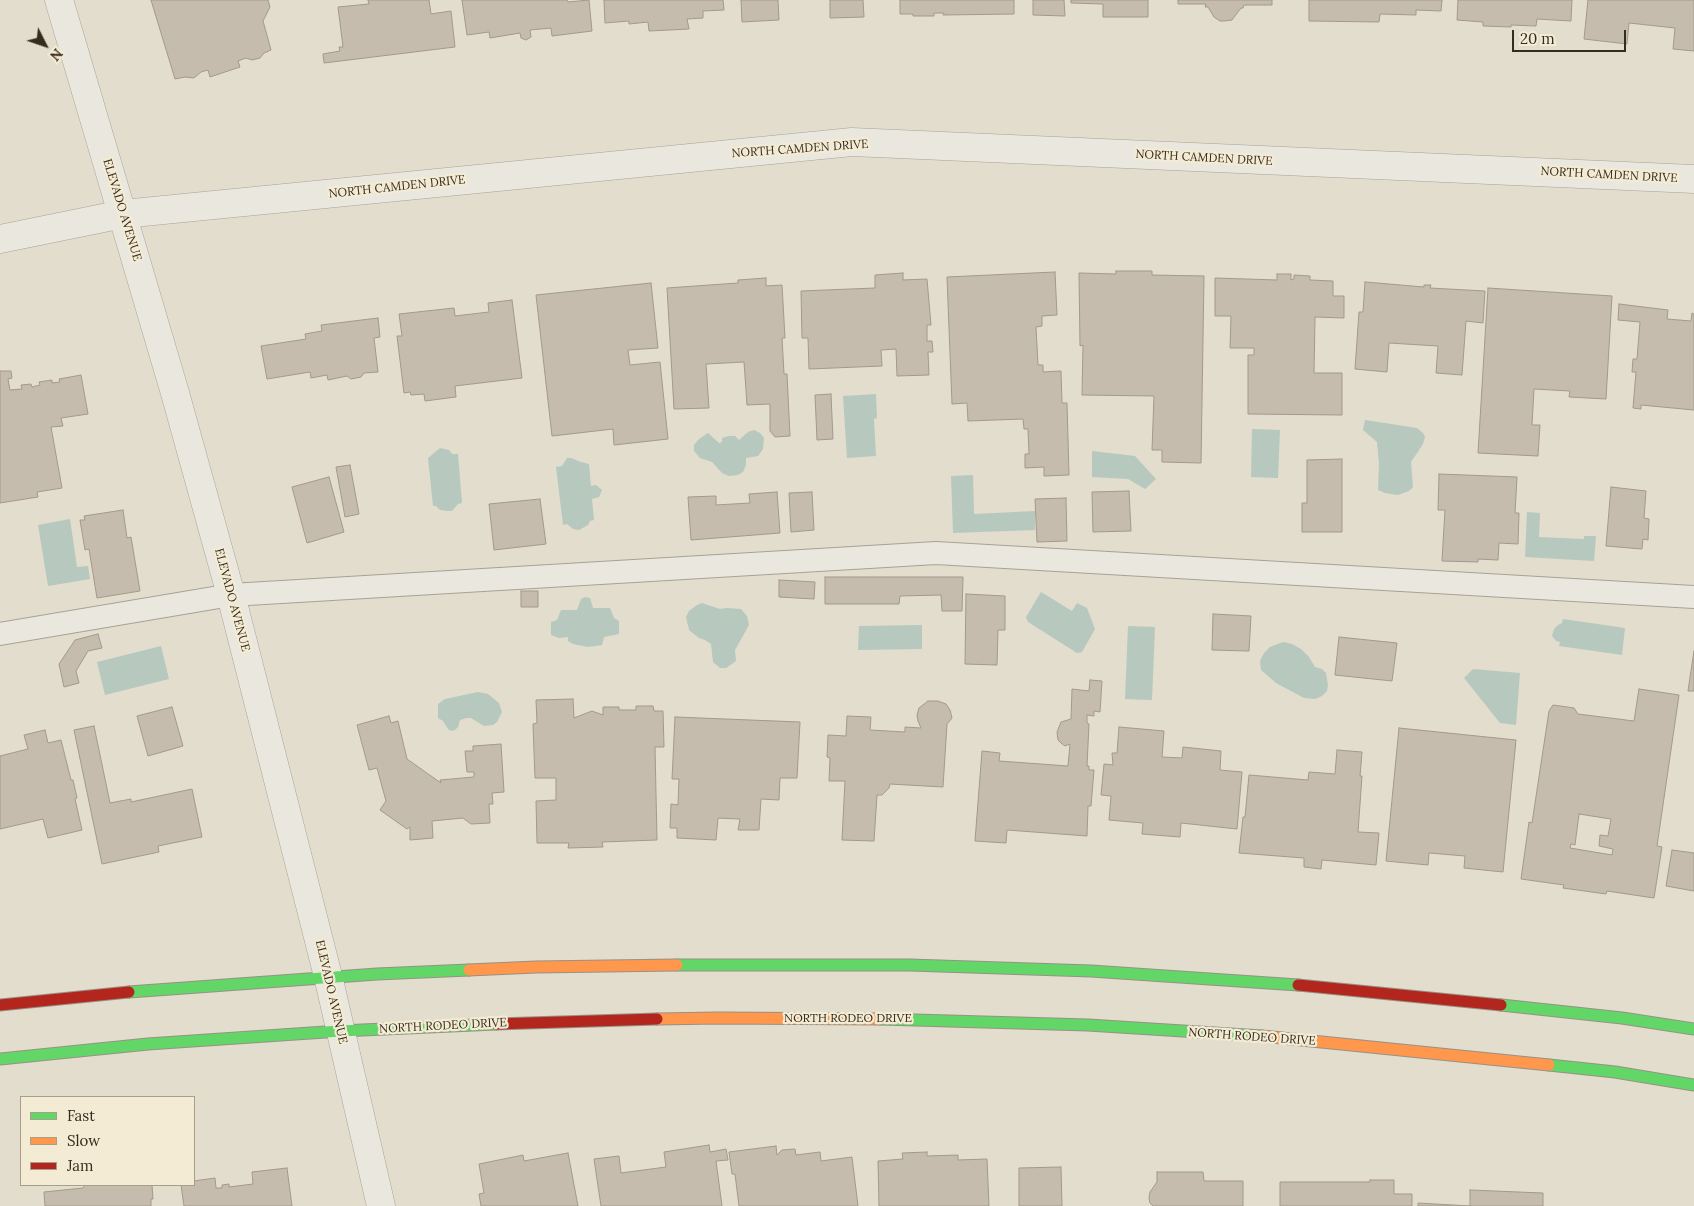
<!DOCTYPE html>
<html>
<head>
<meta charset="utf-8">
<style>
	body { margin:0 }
	#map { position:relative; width:1694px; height:1206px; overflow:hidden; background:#e2ddcd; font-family:Lora,serif }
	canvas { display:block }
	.legend { position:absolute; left:20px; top:1096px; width:175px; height:90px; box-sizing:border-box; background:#f3ebd3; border:1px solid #a79e8b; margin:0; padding:6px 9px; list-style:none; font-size:15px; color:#362b1e }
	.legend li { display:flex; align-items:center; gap:10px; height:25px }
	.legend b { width:25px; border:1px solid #a79e8b }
	.north { position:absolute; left:20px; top:20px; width:50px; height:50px; -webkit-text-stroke:4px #f3ebd3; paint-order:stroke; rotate:131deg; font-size:14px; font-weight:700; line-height:20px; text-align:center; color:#362b1e }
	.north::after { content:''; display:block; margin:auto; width:18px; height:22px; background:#362b1e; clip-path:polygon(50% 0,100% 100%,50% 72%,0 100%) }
	.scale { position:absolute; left:1512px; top:30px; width:114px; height:22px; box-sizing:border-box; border:2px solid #362b1e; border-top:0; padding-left:6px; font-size:15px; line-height:18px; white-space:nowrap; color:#362b1e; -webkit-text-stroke:4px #f3ebd3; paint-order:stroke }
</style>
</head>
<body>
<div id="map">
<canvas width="1694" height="1206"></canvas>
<ul class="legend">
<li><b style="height:6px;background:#63d668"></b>Fast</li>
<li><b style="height:6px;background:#ff974d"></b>Slow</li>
<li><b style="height:6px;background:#b3261e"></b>Jam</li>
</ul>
<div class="north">N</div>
<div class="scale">20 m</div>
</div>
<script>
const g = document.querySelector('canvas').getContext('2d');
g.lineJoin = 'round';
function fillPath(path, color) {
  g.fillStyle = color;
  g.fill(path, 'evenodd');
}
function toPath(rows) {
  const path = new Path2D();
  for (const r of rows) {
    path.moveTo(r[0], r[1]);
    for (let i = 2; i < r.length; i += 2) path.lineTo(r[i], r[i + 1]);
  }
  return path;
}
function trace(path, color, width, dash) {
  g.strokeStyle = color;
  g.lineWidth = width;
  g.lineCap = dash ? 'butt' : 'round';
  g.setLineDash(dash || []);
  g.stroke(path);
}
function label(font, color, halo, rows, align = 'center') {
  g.font = font + ' Lora,serif';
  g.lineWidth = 4.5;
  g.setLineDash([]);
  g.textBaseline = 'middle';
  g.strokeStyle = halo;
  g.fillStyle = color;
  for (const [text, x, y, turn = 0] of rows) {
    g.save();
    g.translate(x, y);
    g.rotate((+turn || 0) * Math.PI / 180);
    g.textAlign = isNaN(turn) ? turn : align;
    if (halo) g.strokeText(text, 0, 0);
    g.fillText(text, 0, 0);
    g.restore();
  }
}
fillPath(toPath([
	[876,394,877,418,874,419,876,456,847,458,843,396],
	[1365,420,1417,428,1423,433,1425,437,1423,444,1411,462,1413,487,1409,491,1398,495,1385,493,1378,490,1379,464,1377,442,1363,430],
	[1252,429,1280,430,1278,478,1251,477],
	[754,430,760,433,764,438,763,449,758,456,746,458,746,465,743,472,738,475,729,476,722,473,712,462,700,458,694,451,694,445,699,439,708,433,719,443,722,442,722,438,729,436,735,436,739,440,748,432],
	[440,448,449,450,452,454,458,454,462,503,458,504,452,511,448,511,440,510,436,506,433,506,428,458],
	[1092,451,1135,456,1156,479,1145,489,1128,479,1092,477],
	[567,458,571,458,581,462,589,464,591,486,596,485,602,490,599,497,592,499,594,520,590,521,588,525,579,530,573,529,567,524,563,525,556,467,562,466],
	[973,475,974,514,1035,511,1035,530,953,533,951,476],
	[1527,512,1540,513,1539,537,1584,539,1584,536,1596,536,1594,561,1525,557],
	[70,519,77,567,88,566,90,579,48,586,38,525],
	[1041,592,1072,611,1077,603,1087,608,1095,629,1082,652,1077,653,1028,622,1026,617],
	[585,597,590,598,593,608,610,608,614,618,619,621,619,634,604,637,602,645,588,647,573,644,568,641,568,637,559,638,551,635,551,622,557,620,561,610,577,610,581,599],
	[702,603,720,609,727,608,741,609,747,616,749,625,735,650,736,661,726,668,720,668,713,662,711,644,705,640,699,638,689,630,686,617,689,611,697,605],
	[1563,619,1625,628,1622,655,1559,646,1560,642,1556,641,1552,636,1554,629,1558,625,1562,623],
	[922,625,922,649,858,650,859,626],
	[1128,626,1155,627,1152,700,1125,699],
	[1283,642,1292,644,1301,649,1309,657,1315,667,1322,669,1326,673,1328,685,1327,691,1322,696,1315,699,1304,698,1276,683,1261,670,1260,661,1264,653,1270,647],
	[161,646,169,679,105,695,97,662],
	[1473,669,1520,673,1516,725,1500,723,1464,678],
	[478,692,488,694,499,703,502,712,497,722,493,725,484,726,471,718,467,718,460,720,458,727,455,730,451,731,448,729,443,721,438,718,438,704,445,699]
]), '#b7c8be');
const building = toPath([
	[151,0,268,0,270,7,263,21,271,50,264,53,260,58,252,60,246,58,238,61,240,67,210,77,208,70,201,72,194,78,185,77,175,79,151,0],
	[368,0,429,0,431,14,451,11,455,47,324,63,323,54,340,51,339,47,343,47,338,7,369,4,368,0],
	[462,0,567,0,568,2,589,0,592,31,552,36,551,28,530,30,531,37,526,40,521,38,520,33,490,38,489,32,467,35,462,0],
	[604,0,723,0,724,10,703,11,703,18,687,19,689,29,649,31,648,22,629,24,629,21,605,23,604,0],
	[741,0,778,0,779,20,742,22,741,0],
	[830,0,863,0,864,17,830,18,830,0],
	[900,0,1014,0,1014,14,943,15,944,13,934,13,934,16,913,16,913,14,900,14,900,0],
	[1033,0,1064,0,1065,16,1033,15,1033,0],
	[1071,0,1148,0,1148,17,1103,17,1103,4,1071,3,1071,0],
	[1178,0,1272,0,1272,5,1244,5,1243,8,1241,8,1232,20,1224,21,1220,21,1214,17,1208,7,1205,7,1206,4,1178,4,1178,0],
	[1309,0,1442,0,1441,11,1416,10,1416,15,1380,14,1379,22,1309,21,1309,0],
	[1458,0,1572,0,1571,21,1537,19,1536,26,1511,25,1511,27,1483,26,1483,22,1457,20,1458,0],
	[1588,0,1694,0,1694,51,1673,49,1675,28,1629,23,1627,44,1584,39,1588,0],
	[1116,271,1152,271,1152,275,1204,276,1201,463,1162,462,1162,450,1152,450,1154,396,1082,395,1083,345,1080,346,1079,273,1116,274,1116,271],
	[1055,272,1057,315,1042,316,1042,326,1036,327,1038,365,1043,365,1043,372,1061,371,1062,403,1067,403,1069,475,1044,476,1044,467,1025,468,1025,454,1029,454,1028,429,1024,429,1023,419,968,421,967,403,952,404,947,277,1055,272],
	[903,273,903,280,927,279,931,325,927,325,927,341,932,341,933,352,928,352,929,375,897,376,896,349,881,350,882,366,809,369,808,338,802,338,801,291,875,288,875,275,903,273],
	[1277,274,1291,274,1291,280,1294,279,1294,275,1310,276,1310,280,1333,281,1333,296,1344,296,1344,318,1315,317,1314,373,1342,373,1342,415,1248,414,1248,355,1254,355,1254,348,1230,348,1231,316,1215,316,1215,278,1277,280,1277,274],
	[766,278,766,286,782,285,785,338,782,338,784,374,787,374,790,436,775,437,770,431,770,404,747,405,744,362,706,364,709,408,674,409,667,288,738,283,738,280,766,278],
	[1365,282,1424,287,1424,285,1431,285,1430,288,1485,291,1483,323,1466,321,1462,375,1436,373,1438,346,1389,343,1387,372,1355,369,1359,312,1363,312,1365,282],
	[651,283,658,348,628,350,630,365,660,362,668,439,614,445,613,429,552,436,536,295,651,283],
	[1488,288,1612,296,1606,399,1569,397,1570,391,1534,389,1532,425,1540,425,1538,456,1478,453,1488,288],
	[512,300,522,378,455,386,456,397,425,401,424,394,411,395,410,392,404,393,397,336,402,336,399,314,454,308,455,316,489,312,488,303,512,300],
	[1619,304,1668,310,1667,319,1691,321,1692,313,1694,314,1694,410,1641,405,1641,409,1633,408,1636,372,1632,372,1633,359,1637,359,1640,322,1618,320,1619,304],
	[378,318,380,337,374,338,378,372,364,373,361,377,351,379,347,376,328,380,327,375,311,378,310,372,267,379,261,346,306,339,305,334,322,331,321,325,378,318],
	[0,371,11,371,12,378,8,379,10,390,22,389,21,385,31,384,32,387,40,385,39,382,52,380,52,383,60,382,59,379,81,375,88,414,61,418,63,426,51,427,62,488,37,492,38,497,0,503,0,371],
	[831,394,833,439,817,440,815,395,831,394],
	[1342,459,1342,532,1302,532,1302,503,1307,503,1307,460,1342,459],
	[350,465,359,514,345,517,336,467,350,465],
	[1439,474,1517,477,1515,513,1519,513,1518,544,1499,543,1498,560,1478,559,1478,562,1442,561,1445,510,1438,510,1439,474],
	[329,477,344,532,307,543,292,487,329,477],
	[1611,487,1646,491,1644,518,1649,519,1648,540,1643,539,1642,549,1606,546,1611,487],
	[1129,491,1131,531,1093,532,1092,492,1129,491],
	[777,492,780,533,691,540,688,497,716,496,716,505,750,503,749,494,777,492],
	[812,492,814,530,791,532,789,493,812,492],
	[1066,498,1067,541,1037,542,1035,499,1066,498],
	[540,499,546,544,494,550,489,504,540,499],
	[123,510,127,538,131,537,140,591,97,598,89,549,85,550,80,520,85,520,84,516,123,510],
	[825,577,963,577,962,611,942,611,941,595,900,596,899,604,825,604,825,577],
	[779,580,815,582,814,599,779,597,779,580],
	[521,591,538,591,538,607,521,607,521,591],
	[966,594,1005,596,1005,630,998,630,997,665,965,664,966,594],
	[1213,614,1251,616,1249,651,1212,650,1213,614],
	[98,634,102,648,88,651,76,671,79,683,64,687,59,664,75,640,98,634],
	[1339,637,1397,643,1392,681,1335,675,1339,637],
	[1694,651,1694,691,1688,691,1694,651],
	[1090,680,1102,681,1100,712,1094,711,1094,716,1087,715,1087,723,1089,724,1087,766,1089,766,1089,770,1094,770,1091,806,1088,806,1087,836,1007,830,1006,843,975,841,982,751,1000,753,999,761,1068,766,1070,744,1065,746,1061,743,1058,740,1057,732,1061,722,1071,719,1072,689,1089,691,1090,680],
	[1639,689,1679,695,1657,846,1662,847,1654,898,1607,891,1606,894,1563,888,1564,885,1521,879,1529,822,1532,823,1549,711,1553,705,1574,708,1578,714,1634,721,1639,689],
	[1579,814,1611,819,1608,836,1600,835,1599,846,1613,849,1612,855,1570,848,1571,844,1575,845,1579,814],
	[573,699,574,718,592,711,603,715,603,707,619,707,619,710,636,710,636,706,653,706,654,711,663,711,664,747,655,747,657,840,602,842,603,847,568,848,569,843,537,843,536,801,556,800,556,778,535,778,533,724,537,723,536,700,573,699],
	[928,701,938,701,946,704,950,710,952,718,947,724,943,787,890,784,889,788,882,795,877,795,874,841,842,840,845,781,829,781,830,758,827,757,828,735,846,736,847,716,871,717,870,730,905,732,905,727,921,728,918,721,917,715,919,708,928,701],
	[172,707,183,746,148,756,137,716,172,707],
	[389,716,391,723,398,721,407,759,441,783,440,780,474,777,474,772,467,772,465,751,473,751,473,746,501,744,504,792,492,793,493,804,489,804,490,823,471,824,463,818,432,821,433,838,410,840,410,827,407,829,380,810,386,801,377,768,369,770,357,725,389,716],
	[675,717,800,722,797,778,780,778,779,800,761,799,759,830,738,830,740,819,718,818,716,840,677,838,677,828,670,828,671,804,678,805,679,779,672,779,675,717],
	[94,726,110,803,131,799,131,802,192,789,202,837,158,846,159,852,102,864,74,730,94,726],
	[1119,727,1164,731,1162,757,1182,758,1183,747,1221,751,1220,770,1242,772,1237,829,1181,823,1180,837,1142,834,1143,823,1109,820,1111,796,1101,795,1104,764,1113,765,1112,753,1117,753,1119,727],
	[1399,728,1516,740,1503,872,1464,868,1465,856,1429,853,1428,865,1386,861,1399,728],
	[45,730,48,743,61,740,71,780,73,780,77,798,75,799,82,830,48,838,43,819,0,829,0,756,28,749,24,735,45,730],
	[1337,750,1362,752,1360,776,1362,776,1358,832,1379,833,1376,865,1322,860,1321,869,1304,867,1304,858,1239,853,1243,817,1245,817,1249,775,1308,780,1309,772,1335,774,1337,750],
	[1672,850,1694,853,1694,891,1666,886,1672,850],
	[709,1145,710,1152,726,1149,728,1160,716,1161,722,1206,601,1206,594,1159,619,1156,621,1173,666,1167,664,1152,709,1145],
	[776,1146,777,1155,782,1150,795,1149,796,1155,820,1152,821,1161,852,1157,858,1206,739,1206,735,1174,732,1174,729,1152,776,1146],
	[927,1152,927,1156,958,1155,958,1160,987,1159,989,1206,879,1206,878,1161,903,1159,902,1153,927,1152],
	[568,1153,578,1206,481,1206,479,1194,484,1193,479,1164,523,1155,524,1161,568,1153],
	[1061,1167,1062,1206,1019,1206,1019,1168,1061,1167],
	[287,1168,292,1206,184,1206,181,1185,194,1185,194,1181,215,1178,216,1188,222,1188,222,1185,229,1184,229,1187,253,1184,252,1172,287,1168],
	[1157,1172,1203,1172,1204,1181,1243,1181,1243,1206,1153,1206,1150,1203,1149,1198,1150,1192,1157,1182,1157,1172],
	[1370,1180,1394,1180,1394,1194,1412,1194,1412,1206,1280,1206,1280,1182,1370,1182,1370,1180],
	[85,1185,152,1185,153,1199,151,1199,151,1206,45,1206,44,1192,83,1188,85,1185],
	[1470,1190,1543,1193,1543,1206,1418,1206,1418,1203,1470,1206,1470,1190]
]);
fillPath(building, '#c6bcae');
trace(building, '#a2998c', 1);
const lane = toPath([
	[0,634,231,595,936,553,1694,597]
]);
const street = toPath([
	[59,0,175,393,231,595,328,976,381,1206],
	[0,239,123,214,852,142,1694,179]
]);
const fast = toPath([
	[677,965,910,965,1091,971,1298,985],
	[129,992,377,974,469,970],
	[1501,1005,1622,1018,1694,1029],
	[880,1019,1088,1025,1262,1036],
	[0,1059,148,1044,340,1031,496,1024],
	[1549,1065,1615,1072,1694,1085]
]);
const slow = toPath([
	[469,970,536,967,677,965],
	[657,1019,718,1018,880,1019],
	[1262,1036,1549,1065]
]);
const jam = toPath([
	[1298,985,1501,1005],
	[0,1005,129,992],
	[496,1024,657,1019]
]);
trace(lane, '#a7a296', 24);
trace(street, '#a7a296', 29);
trace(fast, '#979186', 13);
trace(slow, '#979186', 13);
trace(jam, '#979186', 13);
trace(lane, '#eae7de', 22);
trace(street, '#eae7de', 28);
trace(fast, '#63d668', 11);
trace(slow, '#ff974d', 11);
trace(jam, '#b3261e', 11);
label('12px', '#362b1e', '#f3ebd3', [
	["NORTH CAMDEN DRIVE",800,149,-4],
	["NORTH CAMDEN DRIVE",1204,158,3],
	["NORTH CAMDEN DRIVE",1609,175,3],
	["NORTH CAMDEN DRIVE",397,187,-6],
	["ELEVADO AVENUE",122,210,73],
	["ELEVADO AVENUE",232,600,75],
	["ELEVADO AVENUE",331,992,77],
	["NORTH RODEO DRIVE",848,1019],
	["NORTH RODEO DRIVE",443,1026,-3],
	["NORTH RODEO DRIVE",1252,1037,4]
]);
</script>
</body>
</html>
